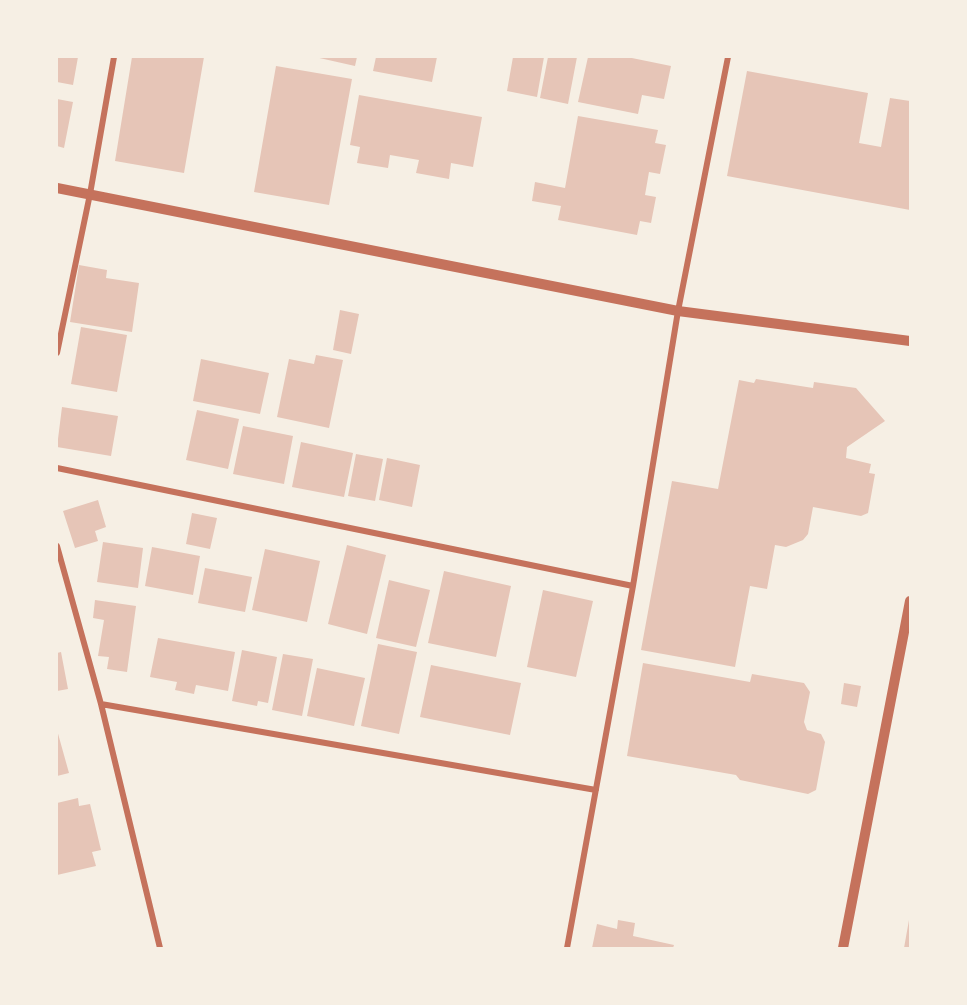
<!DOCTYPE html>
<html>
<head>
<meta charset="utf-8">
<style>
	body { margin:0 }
	#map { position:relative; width:967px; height:1005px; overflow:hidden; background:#f6efe4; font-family:Signika,sans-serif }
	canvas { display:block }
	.frame { position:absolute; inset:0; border:58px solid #f6efe4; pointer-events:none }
</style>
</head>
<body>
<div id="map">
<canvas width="967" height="1005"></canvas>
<div class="frame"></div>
</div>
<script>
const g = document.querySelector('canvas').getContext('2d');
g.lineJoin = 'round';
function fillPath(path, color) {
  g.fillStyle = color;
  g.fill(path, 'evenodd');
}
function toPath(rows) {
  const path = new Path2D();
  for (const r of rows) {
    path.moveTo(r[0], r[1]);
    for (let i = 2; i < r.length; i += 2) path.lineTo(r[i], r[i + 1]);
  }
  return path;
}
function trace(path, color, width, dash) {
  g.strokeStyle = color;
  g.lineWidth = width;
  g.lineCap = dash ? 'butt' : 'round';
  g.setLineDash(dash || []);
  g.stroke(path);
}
fillPath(toPath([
	[57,57,78,57,73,85,57,82],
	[132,57,204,57,184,173,115,161],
	[315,57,357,57,355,66],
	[376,57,437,57,432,82,373,71],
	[513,57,544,57,537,97,507,91],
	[548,57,577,57,568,104,540,98],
	[588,57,627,57,671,66,664,99,642,95,638,114,578,102],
	[276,66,352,79,329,205,254,192],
	[747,71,868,93,859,143,881,147,890,98,910,101,910,210,727,176],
	[359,95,482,117,473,167,451,163,449,179,416,173,419,160,390,155,388,168,357,163,360,147,350,145],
	[57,99,73,102,64,148,57,146],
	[578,116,658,130,655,143,666,145,660,174,649,172,645,195,656,197,651,223,640,221,637,235,558,220,561,206,532,201,535,182,565,188],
	[79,265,107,270,106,278,139,283,132,332,70,322],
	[340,310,359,314,351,354,333,350],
	[81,327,127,335,117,392,71,384],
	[316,355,343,360,329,428,277,417,289,359,314,364],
	[201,359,269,373,260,414,193,401],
	[756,379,813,388,814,382,856,388,885,421,847,447,846,458,871,464,869,473,875,474,868,513,861,516,813,507,808,534,803,540,786,547,775,545,767,589,750,586,735,667,641,650,672,481,718,489,739,380,754,383],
	[62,407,118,416,111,456,57,447],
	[197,410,239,419,228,469,186,460],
	[243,426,293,436,284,484,233,474],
	[301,442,353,453,344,497,292,487],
	[356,454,383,459,375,501,348,496],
	[387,458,420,465,412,507,379,500],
	[98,500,106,527,95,531,98,541,75,548,63,511],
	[192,513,217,518,210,549,186,544],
	[103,542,143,548,138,588,97,582],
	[347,545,386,555,367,634,328,624],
	[152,547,200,556,193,595,145,586],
	[265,549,320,561,307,622,252,610],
	[205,568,252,577,245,612,198,603],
	[444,571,511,586,496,657,428,643],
	[389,580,430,590,416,647,376,638],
	[543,590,593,601,576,677,527,667],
	[95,600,136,606,127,672,107,669,109,657,98,656,104,620,93,618],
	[158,638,235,652,228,691,196,685,194,694,175,690,177,682,150,677],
	[378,644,417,652,399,734,361,726],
	[242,650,277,657,268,703,258,701,257,706,232,701],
	[61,652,68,689,57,691,57,653],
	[283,654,313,659,302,716,272,710],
	[643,663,750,682,752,674,804,683,810,692,804,722,807,730,821,734,825,742,816,790,808,794,740,780,736,775,627,756],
	[431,665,521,683,510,735,420,717],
	[317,668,365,678,354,726,307,716],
	[844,683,861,686,857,707,841,704],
	[57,730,69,773,57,776],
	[78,798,79,806,90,804,101,850,92,852,96,866,57,875,57,803],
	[618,920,635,923,633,936,674,945,673,948,592,948,597,924,617,929],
	[909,920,910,948,904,948]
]), '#e6c5b7');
trace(toPath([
	[57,353,90,194,114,57],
	[57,468,633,586],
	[57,546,101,704,160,948],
	[101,704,596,790],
	[567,948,633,586,678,311,728,57]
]), '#c5725c', 6);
trace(toPath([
	[57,188,678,311,910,341],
	[843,948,910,601]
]), '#c5725c', 10);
</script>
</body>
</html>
